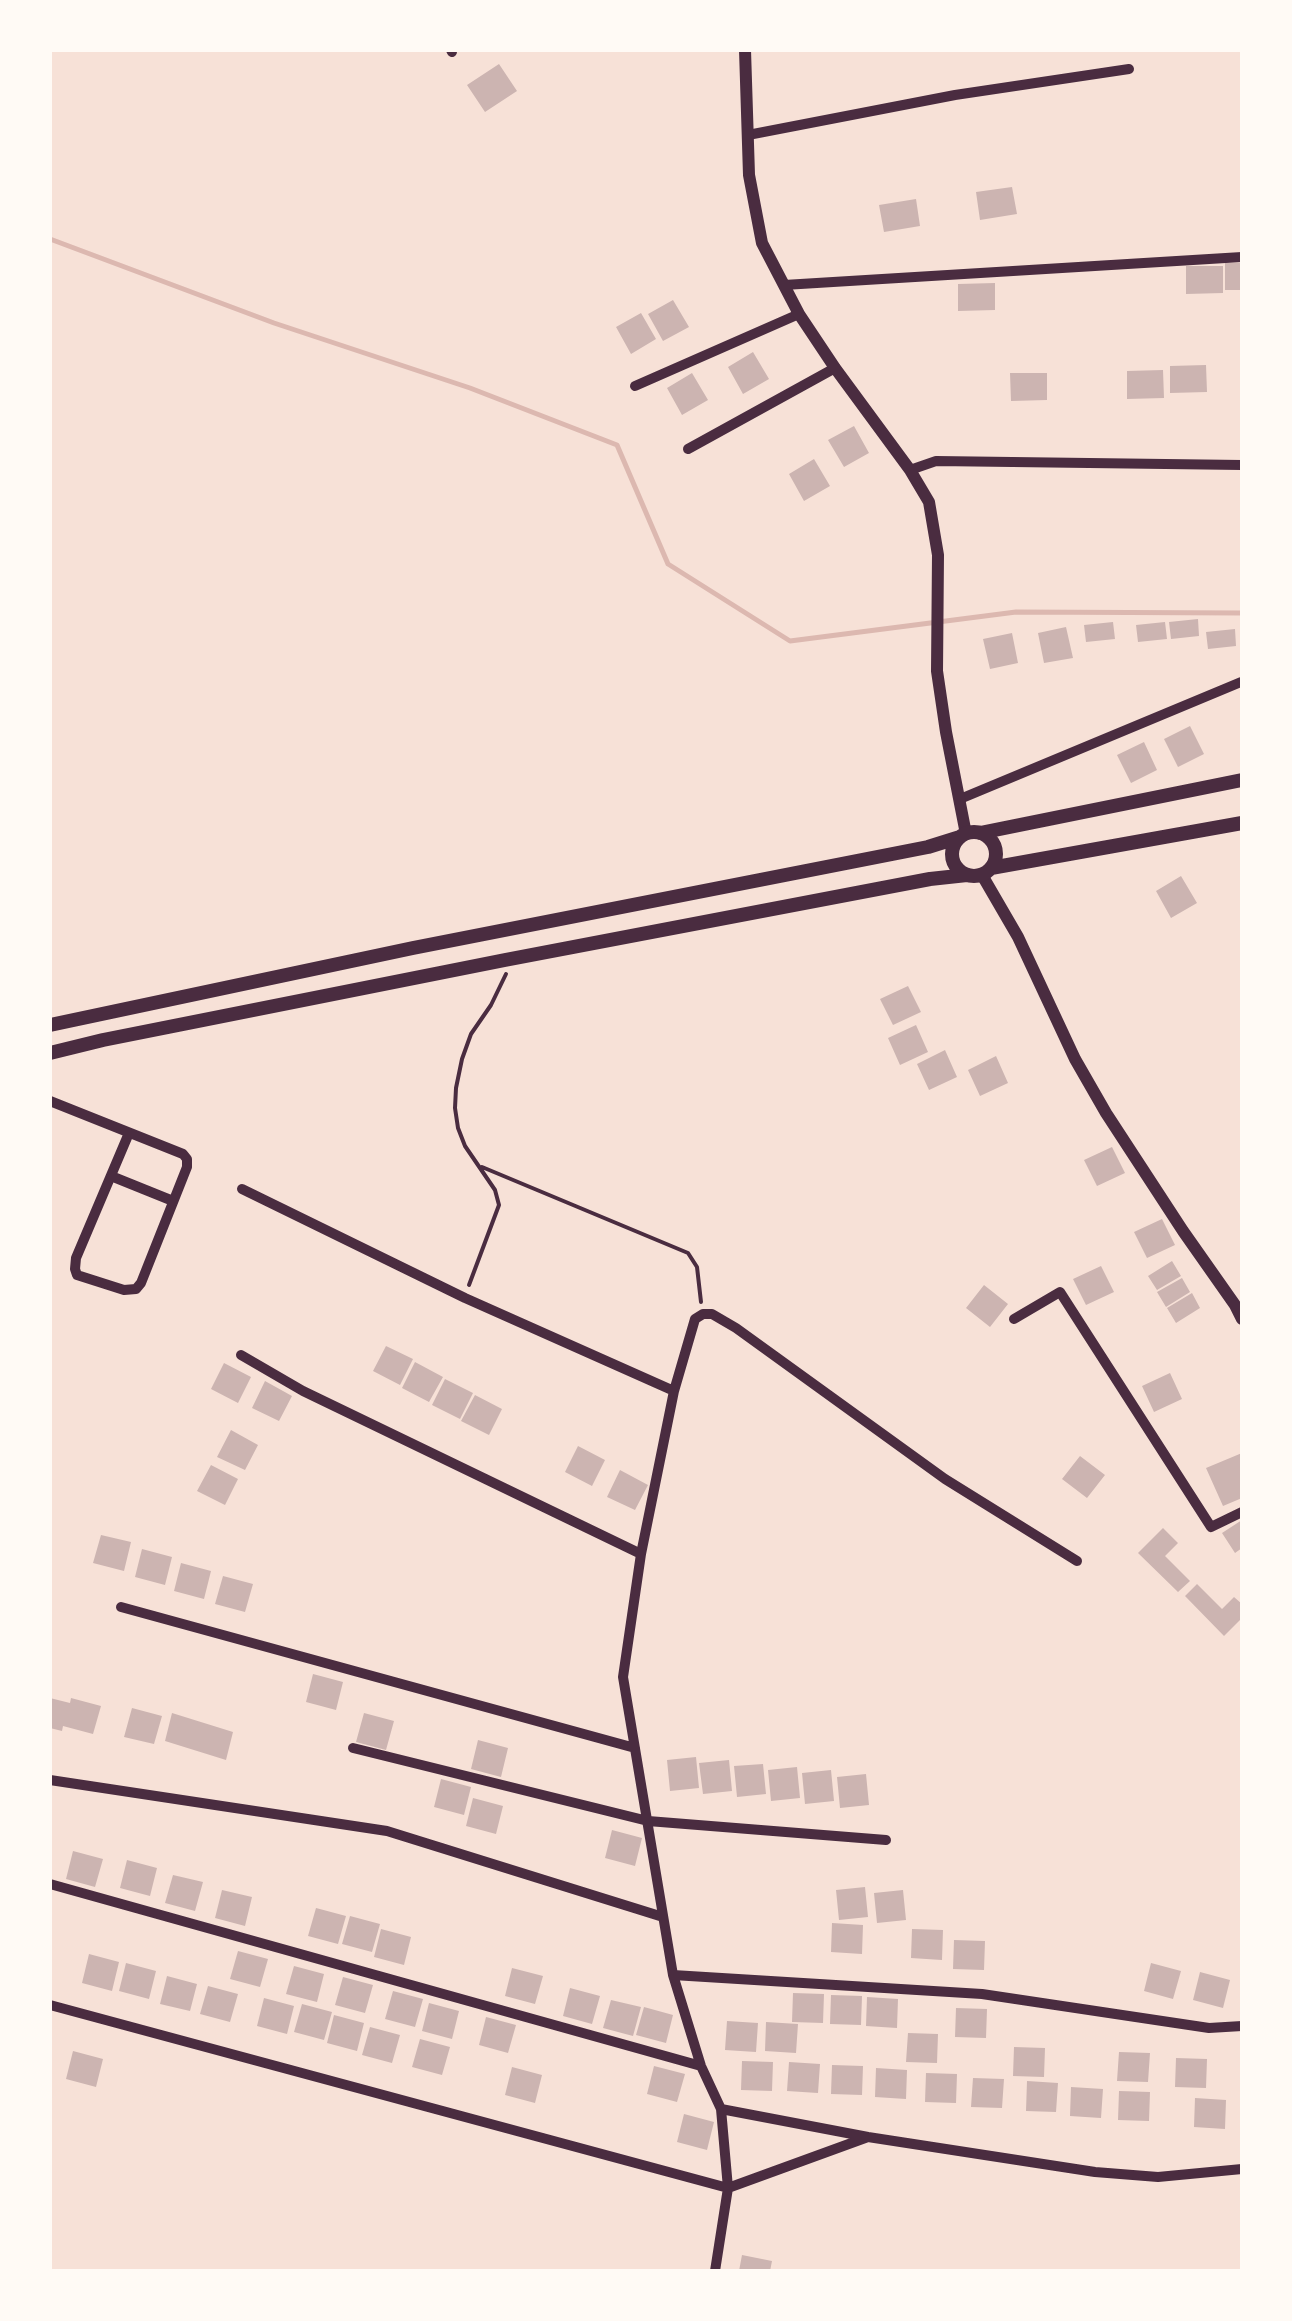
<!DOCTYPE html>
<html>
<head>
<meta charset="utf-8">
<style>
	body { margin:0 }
	#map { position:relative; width:1292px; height:2321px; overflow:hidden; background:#f7e1d7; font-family:Karla,sans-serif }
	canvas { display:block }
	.frame { position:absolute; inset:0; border:52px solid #fffaf5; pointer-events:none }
</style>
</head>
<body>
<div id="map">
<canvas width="1292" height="2321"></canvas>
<div class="frame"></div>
</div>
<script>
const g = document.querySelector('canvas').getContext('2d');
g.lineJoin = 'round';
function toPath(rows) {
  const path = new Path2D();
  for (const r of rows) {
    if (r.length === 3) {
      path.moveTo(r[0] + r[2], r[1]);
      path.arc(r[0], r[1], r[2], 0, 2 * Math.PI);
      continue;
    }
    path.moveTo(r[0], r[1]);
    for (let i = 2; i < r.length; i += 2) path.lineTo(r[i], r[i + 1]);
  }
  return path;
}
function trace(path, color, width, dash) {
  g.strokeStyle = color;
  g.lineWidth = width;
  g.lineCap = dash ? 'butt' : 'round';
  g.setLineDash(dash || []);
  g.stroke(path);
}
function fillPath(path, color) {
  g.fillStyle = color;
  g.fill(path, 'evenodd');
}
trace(toPath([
	[50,239,274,323,470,388,617,445,668,564,790,641,1016,612,1242,613]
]), '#dcb8b0', 5);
fillPath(toPath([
	[499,64,517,91,485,112,467,85],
	[1012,187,1017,214,980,220,976,192],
	[916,199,920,226,884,232,879,205],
	[1225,263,1242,263,1242,290,1225,290],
	[1186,266,1223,266,1223,293,1186,294],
	[995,283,995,310,958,311,958,284],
	[673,300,689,327,663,341,648,314],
	[641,313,656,339,631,354,616,327],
	[753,352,769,379,743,394,728,367],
	[1206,365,1207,392,1170,393,1170,366],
	[1163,370,1164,398,1127,399,1127,371],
	[692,373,708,400,682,415,667,388],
	[1010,373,1047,373,1047,400,1011,401],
	[854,426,869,453,844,467,828,440],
	[814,459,830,486,804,501,789,474],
	[1198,619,1199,636,1171,639,1169,622],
	[1113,622,1115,639,1086,642,1084,625],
	[1165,622,1167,639,1138,642,1136,625],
	[1066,627,1073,658,1044,663,1038,633],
	[1235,629,1236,646,1208,649,1206,632],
	[1012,633,1018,663,990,669,983,639],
	[1190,726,1204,754,1178,767,1164,739],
	[1144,742,1157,770,1131,783,1117,755],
	[1181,876,1197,903,1171,918,1156,891],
	[908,986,921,1012,893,1025,880,999],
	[916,1025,928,1052,900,1065,888,1038],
	[945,1050,957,1077,929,1090,917,1064],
	[996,1056,1008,1083,980,1096,968,1070],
	[1112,1147,1125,1173,1097,1186,1084,1160],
	[1162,1219,1175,1245,1147,1258,1134,1232],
	[1172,1261,1181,1276,1157,1290,1148,1276],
	[1101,1266,1114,1292,1086,1305,1073,1279],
	[1182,1278,1190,1292,1166,1307,1157,1292],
	[984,1285,1008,1304,990,1327,966,1308],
	[1192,1293,1200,1308,1176,1323,1167,1308],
	[386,1346,413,1359,400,1385,373,1371],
	[415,1362,443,1377,429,1402,402,1388],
	[224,1363,251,1377,238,1403,211,1389],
	[1170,1373,1182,1399,1154,1412,1142,1386],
	[445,1379,473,1393,460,1419,432,1405],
	[265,1381,292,1396,279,1421,252,1408],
	[475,1395,502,1409,489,1435,461,1421],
	[231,1430,258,1445,245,1470,217,1457],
	[578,1446,605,1460,592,1486,565,1472],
	[1242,1453,1242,1498,1223,1506,1206,1468],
	[1080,1456,1105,1475,1087,1498,1062,1479],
	[211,1465,238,1479,225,1505,197,1491],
	[620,1470,648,1485,635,1510,607,1497],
	[1242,1520,1242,1548,1235,1553,1222,1533],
	[1163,1528,1178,1543,1165,1556,1190,1581,1178,1592,1138,1553],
	[101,1535,131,1542,124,1571,93,1563],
	[142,1549,172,1557,165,1585,135,1577],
	[181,1563,211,1571,204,1599,174,1591],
	[223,1576,253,1584,245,1612,215,1604],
	[1197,1584,1222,1609,1234,1597,1242,1604,1242,1618,1224,1636,1185,1596],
	[313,1674,343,1682,336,1710,306,1702],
	[50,1698,70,1703,71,1698,101,1706,93,1734,63,1726,62,1731,50,1728],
	[132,1708,162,1716,154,1744,124,1737],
	[172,1713,233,1732,226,1760,165,1741],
	[364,1713,394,1721,386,1750,356,1742],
	[478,1740,508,1748,501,1777,471,1769],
	[696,1757,699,1788,670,1791,667,1760],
	[729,1760,732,1791,703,1794,699,1763],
	[763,1764,766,1794,737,1797,734,1766],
	[797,1767,800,1798,771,1801,768,1770],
	[831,1770,834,1801,805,1804,802,1773],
	[866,1774,869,1805,840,1808,837,1777],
	[441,1779,471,1787,464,1815,434,1807],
	[473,1798,503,1806,496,1834,466,1826],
	[612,1830,642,1838,635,1866,605,1858],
	[73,1851,103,1859,95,1887,66,1879],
	[127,1860,157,1868,150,1896,120,1888],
	[173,1875,203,1882,195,1911,165,1903],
	[865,1887,868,1917,839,1920,836,1890],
	[222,1890,252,1897,245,1926,215,1918],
	[903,1890,906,1920,877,1923,874,1893],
	[316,1908,346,1916,338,1944,308,1936],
	[350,1916,380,1924,372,1952,342,1944],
	[832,1923,863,1925,862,1954,831,1952],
	[381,1929,411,1937,404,1965,374,1957],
	[912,1929,943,1930,942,1960,911,1958],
	[954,1940,985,1941,984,1970,953,1969],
	[238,1951,268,1959,260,1987,230,1979],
	[89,1954,119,1962,112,1991,82,1983],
	[126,1963,156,1971,149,1999,119,1991],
	[1151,1963,1181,1971,1173,1999,1144,1991],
	[294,1966,324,1974,317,2002,286,1994],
	[512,1968,543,1976,535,2004,505,1996],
	[1200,1972,1230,1980,1223,2008,1193,2000],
	[167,1976,197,1984,190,2011,160,2004],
	[343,1977,373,1985,365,2013,335,2005],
	[208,1986,238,1994,230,2022,200,2014],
	[570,1988,600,1996,592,2024,563,2016],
	[393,1991,423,1999,415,2027,385,2019],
	[793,1993,824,1994,823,2023,792,2022],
	[831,1995,862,1996,861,2025,830,2024],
	[867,1997,898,1999,897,2028,866,2026],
	[264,1998,294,2006,287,2034,257,2026],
	[611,2000,641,2007,633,2036,603,2028],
	[429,2003,459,2011,452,2039,422,2031],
	[302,2004,332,2012,324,2040,294,2032],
	[644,2007,673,2015,666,2043,636,2035],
	[956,2008,987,2009,986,2038,955,2037],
	[334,2015,364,2023,357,2051,327,2043],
	[486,2017,516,2025,508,2053,479,2045],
	[727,2021,758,2023,756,2052,725,2050],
	[766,2022,798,2024,796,2053,765,2051],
	[370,2027,400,2035,392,2063,362,2055],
	[908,2033,938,2034,937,2063,906,2062],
	[420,2039,450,2047,442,2075,412,2067],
	[1014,2047,1045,2048,1044,2077,1013,2076],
	[73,2051,103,2059,96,2087,66,2079],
	[1119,2052,1150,2053,1148,2082,1117,2081],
	[1176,2058,1207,2059,1206,2088,1175,2087],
	[742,2061,773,2062,772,2091,741,2090],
	[789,2062,820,2064,818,2093,787,2091],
	[832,2065,863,2066,862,2095,831,2094],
	[654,2066,685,2074,677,2102,647,2094],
	[512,2067,542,2075,535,2103,505,2095],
	[876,2068,907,2070,906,2099,875,2097],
	[926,2073,957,2074,956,2103,925,2102],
	[973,2078,1004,2079,1002,2108,971,2107],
	[1027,2081,1058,2083,1056,2112,1026,2111],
	[1071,2087,1103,2089,1101,2118,1070,2116],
	[1119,2091,1150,2092,1149,2121,1118,2120],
	[1195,2098,1226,2100,1225,2129,1194,2127],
	[684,2114,714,2122,707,2150,677,2142],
	[742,2255,772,2261,770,2271,739,2271]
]), '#ccb4b1');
trace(toPath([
	[482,1167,688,1253,697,1267,701,1302],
	[469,1285,499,1205,495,1190,465,1146,458,1128,455,1108,456,1088,462,1059,471,1034,491,1005,506,974]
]), '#4a2c40', 4);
trace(toPath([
	[451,50,452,52],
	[748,135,955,95,1129,69],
	[784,285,1242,257],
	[635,386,799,314],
	[688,449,835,368],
	[910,470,936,461,1242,465],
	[960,799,1241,682],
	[50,1101,183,1154,187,1159,187,1167,141,1283,136,1289,124,1290,77,1275,75,1269,76,1258,129,1133],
	[111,1176,173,1201],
	[242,1189,465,1298,674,1391],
	[1014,1319,1060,1292,1211,1527,1242,1512],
	[241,1355,303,1391,641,1554],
	[121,1607,635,1748],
	[353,1748,648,1821,886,1840],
	[50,1780,387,1831,663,1917],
	[50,1884,701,2066],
	[673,1975,982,1994,1209,2028,1242,2026],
	[50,2005,728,2188,868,2137],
	[721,2109,868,2137,1095,2172,1158,2177,1242,2169],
	[715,2271,728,2188,721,2109,701,2066,673,1975,623,1677,641,1554,674,1391,695,1319,703,1314,712,1314,736,1328,945,1479,1077,1561]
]), '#4a2c40', 10);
trace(toPath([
	[745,50,749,175,762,243,799,314,835,368,910,470,929,502,938,555,937,671,946,732,966,834],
	[982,875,1018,937,1075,1059,1106,1113,1183,1231,1235,1305,1242,1319]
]), '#4a2c40', 12);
trace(toPath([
	[974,854,22],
	[980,833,1242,780],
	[991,868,1242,823],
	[50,1025,413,948,928,847,960,837],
	[50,1053,103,1040,505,960,930,879,967,875]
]), '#4a2c40', 14);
</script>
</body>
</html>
